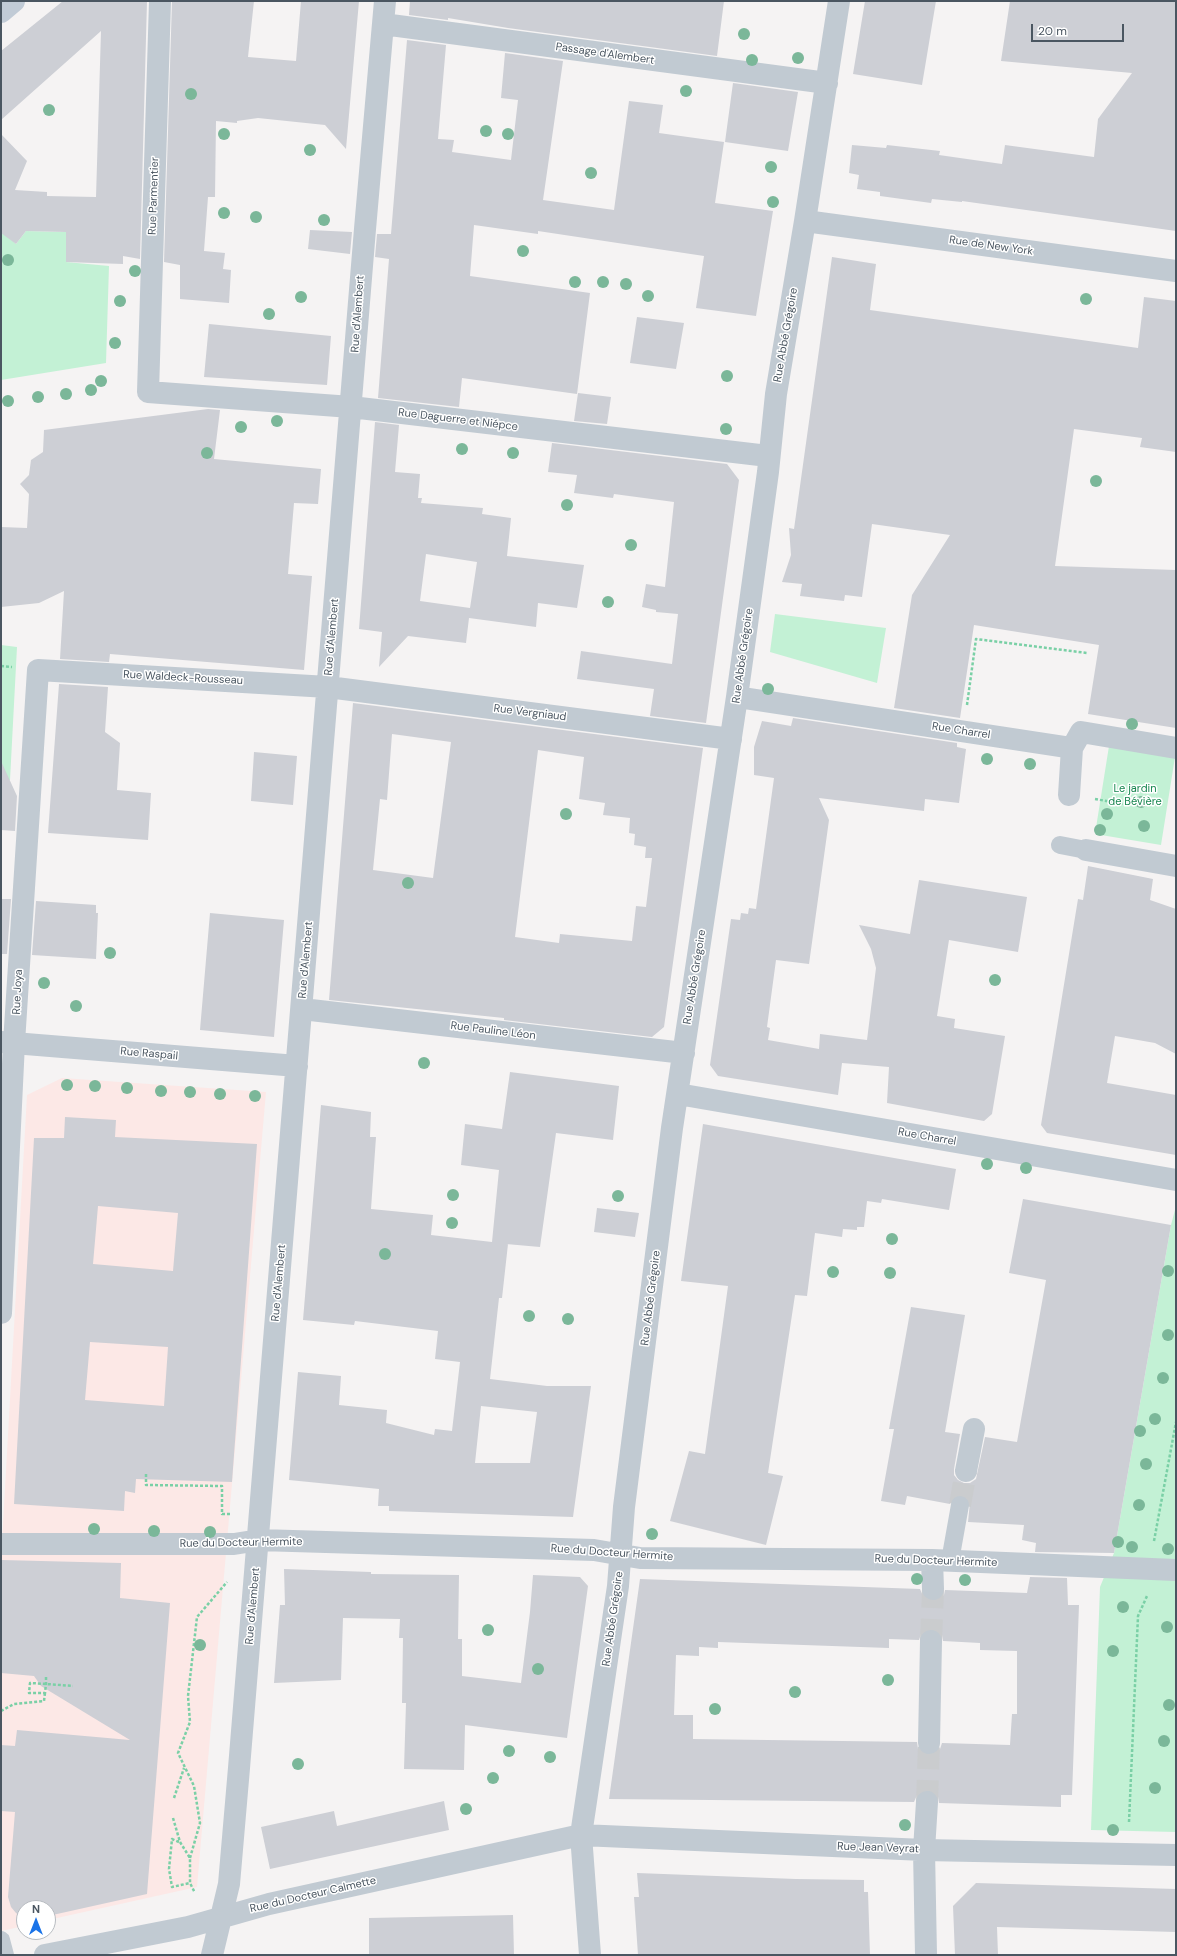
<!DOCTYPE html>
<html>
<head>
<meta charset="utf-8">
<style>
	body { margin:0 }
	#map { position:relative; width:1177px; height:1956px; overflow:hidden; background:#f5f3f3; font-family:"DM Sans",sans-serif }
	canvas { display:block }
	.frame { position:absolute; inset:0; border:2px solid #4a5661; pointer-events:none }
	.north { position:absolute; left:16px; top:1900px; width:40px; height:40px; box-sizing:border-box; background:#fff; border:1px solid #b7bbc0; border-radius:50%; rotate:0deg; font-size:11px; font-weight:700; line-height:16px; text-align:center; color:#4a5661 }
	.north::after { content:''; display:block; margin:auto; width:14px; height:18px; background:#1a73e8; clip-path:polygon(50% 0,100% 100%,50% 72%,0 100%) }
	.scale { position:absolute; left:1031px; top:24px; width:93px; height:18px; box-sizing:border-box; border:2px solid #4a5661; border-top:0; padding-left:5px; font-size:12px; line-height:14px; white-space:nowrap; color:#4a5661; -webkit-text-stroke:3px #fff; paint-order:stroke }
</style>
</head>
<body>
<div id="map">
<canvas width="1177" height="1956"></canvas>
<div class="frame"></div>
<div class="north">N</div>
<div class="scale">20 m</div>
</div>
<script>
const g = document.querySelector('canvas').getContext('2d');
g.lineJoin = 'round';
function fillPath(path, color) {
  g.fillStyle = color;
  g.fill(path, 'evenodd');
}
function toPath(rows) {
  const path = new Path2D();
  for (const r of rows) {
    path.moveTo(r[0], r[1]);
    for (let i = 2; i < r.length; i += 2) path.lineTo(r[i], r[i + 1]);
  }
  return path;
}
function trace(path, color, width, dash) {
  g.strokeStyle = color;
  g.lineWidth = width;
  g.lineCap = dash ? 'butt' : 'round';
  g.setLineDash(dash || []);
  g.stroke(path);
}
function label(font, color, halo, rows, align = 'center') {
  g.font = font + ' "DM Sans",sans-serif';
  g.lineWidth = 3;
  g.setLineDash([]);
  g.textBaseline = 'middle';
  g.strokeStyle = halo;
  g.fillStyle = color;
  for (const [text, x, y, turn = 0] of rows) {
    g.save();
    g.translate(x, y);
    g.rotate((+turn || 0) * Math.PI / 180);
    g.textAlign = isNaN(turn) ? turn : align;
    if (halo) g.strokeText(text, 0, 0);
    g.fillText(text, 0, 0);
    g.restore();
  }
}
fillPath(toPath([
	[62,1078,266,1092,197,1887,48,1920,48,1908,24,1908,24,1926,1,1931,1,1560,27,1095]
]), '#fce8e6');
fillPath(toPath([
	[1,230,16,244,26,231,66,232,66,262,109,266,106,363,1,380],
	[775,614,886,628,877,683,770,652],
	[1,645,17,647,10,780,1,780],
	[1109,746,1175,757,1161,845,1095,834],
	[1176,1206,1176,1832,1091,1830,1100,1587,1114,1553,1171,1225]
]), '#c3f1d5');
fillPath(toPath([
	[63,1,147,1,140,259,123,256,123,264,66,262,66,232,26,231,16,244,1,233,1,134,27,161,15,190,47,192,47,196,96,197,101,31,1,120,1,51],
	[172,1,254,1,248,57,296,61,301,1,359,1,346,149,325,125,258,118,237,121,237,123,216,121,215,197,208,197,204,251,225,253,223,269,231,270,229,303,180,299,180,265,164,262],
	[410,1,724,1,717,56,508,28,448,18,448,20,409,15],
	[865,1,936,1,922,85,853,74],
	[1010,1,1176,1,1176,231,962,201,962,202,932,199,931,203,880,196,880,192,857,189,859,175,849,173,852,145,886,148,887,145,940,151,939,155,1002,164,1005,145,1094,157,1098,119,1132,73,1001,61],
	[407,40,446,45,438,139,454,140,452,152,511,160,518,100,501,98,505,53,563,61,543,200,614,210,629,101,663,105,659,133,724,142,715,203,773,211,756,316,696,308,704,256,538,231,538,234,474,225,470,276,590,293,577,394,462,378,459,407,378,398,389,259,375,257,377,234,391,234],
	[733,83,798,92,788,151,725,142],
	[310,230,352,232,350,254,308,249],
	[832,257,876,264,870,310,1138,348,1144,297,1176,301,1176,452,1140,447,1142,438,1074,429,1055,566,1176,570,1176,728,1088,714,1099,645,974,625,960,718,894,708,912,595,950,535,872,524,862,597,845,595,844,601,800,596,802,584,782,582,791,555,789,528,794,529],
	[637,317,684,323,676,369,630,363],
	[209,324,331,336,327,385,204,377],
	[578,393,611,397,607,424,574,421],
	[208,409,220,410,214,459,321,469,318,504,294,503,288,574,312,576,304,670,110,654,109,662,60,659,64,591,39,603,1,607,1,527,27,528,29,494,20,484,29,475,31,460,43,452,44,430],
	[375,422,399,425,395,472,420,474,418,498,422,498,421,503,483,508,482,514,511,518,507,556,584,565,577,608,538,603,536,627,469,618,466,643,408,636,379,667,382,632,359,629],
	[426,554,477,562,470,608,420,601],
	[552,443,727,464,739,480,706,723,650,716,654,689,577,679,581,651,672,664,678,614,656,612,656,610,642,607,646,584,665,587,674,502,614,494,613,498,574,493,577,475,548,472],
	[59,684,108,687,105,732,120,743,117,790,151,793,148,840,48,833],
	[353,703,703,748,664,1027,652,1037,504,1020,504,1018,329,1000],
	[392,734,451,742,433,878,373,870,380,799,387,800],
	[538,750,584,757,579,799,605,803,603,815,630,818,629,833,635,834,634,845,646,847,645,858,652,858,646,907,636,906,632,941,560,934,559,943,515,937],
	[793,718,957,743,957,747,966,749,959,803,925,799,924,811,819,798,829,820,809,964,776,960,767,1027,770,1028,768,1040,819,1049,820,1034,867,1040,876,968,871,949,859,925,910,934,919,880,1027,897,1018,952,949,940,937,1016,955,1019,954,1028,1005,1036,992,1114,984,1121,887,1103,889,1067,842,1063,838,1095,718,1076,710,1065,731,919,740,920,741,913,748,914,749,908,756,909,774,778,754,775,754,747,762,721,791,726],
	[254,752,297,756,293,805,251,801],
	[1,761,17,796,15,831,1,830],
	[1088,866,1153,879,1150,900,1176,909,1176,1054,1155,1043,1115,1036,1107,1083,1176,1095,1176,1155,1047,1133,1041,1125,1078,899,1083,900],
	[1,899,11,899,7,954,1,954],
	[36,901,96,905,96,913,98,913,96,959,32,955],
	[210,913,284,920,274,1037,200,1030],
	[510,1072,619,1086,613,1140,556,1133,540,1247,506,1244,508,1244,502,1298,499,1298,490,1379,547,1386,591,1386,573,1517,389,1511,389,1506,378,1506,379,1489,289,1480,298,1372,341,1376,339,1405,387,1410,386,1423,434,1435,435,1429,452,1431,460,1362,435,1359,438,1331,355,1321,354,1325,303,1320,321,1105,371,1112,370,1137,376,1137,371,1209,433,1215,431,1235,492,1242,499,1170,461,1165,465,1124,502,1129],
	[481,1406,537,1412,530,1463,475,1463],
	[65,1117,116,1120,115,1137,257,1144,232,1482,136,1479,135,1493,125,1491,124,1511,14,1504,34,1138,64,1138],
	[98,1206,178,1213,173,1271,93,1264],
	[90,1342,168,1347,164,1406,85,1400],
	[703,1124,956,1169,949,1210,882,1199,881,1203,867,1201,864,1227,857,1227,857,1230,843,1229,842,1237,815,1233,807,1296,795,1295,768,1473,783,1476,766,1545,670,1521,689,1451,705,1454,728,1286,681,1281],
	[1023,1199,1171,1225,1114,1553,1035,1552,1036,1543,1022,1540,1024,1525,968,1522,970,1502,967,1497,962,1495,957,1495,952,1498,950,1504,907,1496,905,1505,881,1501,894,1429,889,1429,911,1307,965,1315,945,1432,960,1434,954,1469,954,1475,958,1480,964,1483,970,1483,976,1479,985,1437,1017,1442,1046,1280,1009,1273],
	[597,1208,639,1213,635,1237,594,1232],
	[1,1560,121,1563,120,1598,170,1603,147,1894,48,1916,48,1908,24,1908,24,1918,16,1913,11,1907,8,1897,15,1812,1,1811,1,1745,15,1746,17,1730,130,1740,41,1686,34,1676,1,1673],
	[284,1569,371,1572,371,1574,459,1575,458,1639,462,1639,462,1676,521,1683,530,1612,533,1575,580,1577,588,1586,567,1738,465,1725,464,1770,404,1769,406,1703,402,1703,403,1638,399,1638,400,1619,343,1618,341,1680,274,1683,280,1605,285,1605],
	[1030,1577,1067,1578,1068,1605,1079,1605,1072,1795,1061,1795,1061,1807,939,1803,938,1797,934,1792,927,1790,921,1791,917,1795,914,1802,609,1799,640,1579,920,1589,923,1596,927,1600,933,1601,940,1599,944,1595,945,1590,1027,1593],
	[932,1629,938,1631,942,1635,943,1641,980,1643,980,1650,1017,1651,1017,1714,1012,1714,1010,1745,942,1743,940,1749,935,1754,928,1755,922,1753,918,1749,917,1742,693,1739,693,1715,674,1715,676,1655,699,1656,699,1647,718,1648,718,1642,889,1648,889,1639,919,1640,921,1634,925,1630],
	[444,1801,449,1830,270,1869,261,1827,334,1811,337,1826],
	[637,1873,796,1879,864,1880,864,1892,868,1892,870,1955,638,1955,634,1897,639,1897],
	[976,1883,1176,1889,1176,1932,997,1927,998,1955,955,1955,953,1906],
	[513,1915,514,1955,369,1955,369,1918]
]), '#cdcfd5');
trace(toPath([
	[960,1505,966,1471],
	[931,1641,933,1589],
	[927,1802,929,1743]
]), '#caccce', 22, [22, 11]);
trace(toPath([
	[1,666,12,667],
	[967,705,976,639,1087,653],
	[1095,799,1129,805],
	[146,1474,146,1485,222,1486,222,1514,232,1514],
	[1154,1541,1176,1422],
	[46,1677,46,1684,45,1693,29,1693,30,1683,46,1684,73,1686],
	[1,1711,14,1704,44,1701,45,1693],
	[174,1798,184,1768],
	[173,1818,180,1842,190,1858,190,1883,195,1893],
	[1129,1822,1138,1616,1147,1596],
	[179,1842,172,1839,169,1869,172,1887,190,1883],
	[190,1858,200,1823,194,1786,178,1753,190,1722,188,1696,197,1617,227,1582]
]), '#7ad0a6', 2.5, [3, 2]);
trace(toPath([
	[1060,845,1086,850],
	[950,1561,960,1505],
	[1,1940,5,1955]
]), '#c1cad2', 18);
trace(toPath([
	[160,1,148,392,351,407,768,456],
	[383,24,827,83],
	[805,221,1176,271],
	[737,697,1072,748,1081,732,1176,748],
	[1069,795,1072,748],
	[1086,850,1176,866],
	[302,1009,684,1053],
	[1,1042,297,1066],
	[678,1094,1176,1180],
	[1,1313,14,1043,38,670,328,687,731,739],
	[966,1471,974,1429],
	[1,1544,234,1544,259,1540,594,1550,640,1558,932,1560,1176,1570],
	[932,1560,933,1589],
	[929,1743,931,1641],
	[45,1955,188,1927,269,1904,581,1835,924,1850,1176,1855],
	[212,1955,229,1884,239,1768,365,229,385,1],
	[590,1955,581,1835,618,1586,624,1507,672,1128,737,697,768,472,776,394,805,221,839,1],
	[926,1955,924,1850,927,1802]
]), '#c1cad2', 22);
trace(toPath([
	[1,12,14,1]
]), '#c1cbd6', 22);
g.fillStyle = '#7bb799';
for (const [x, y] of [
	[744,34],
	[798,58],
	[752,60],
	[686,91],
	[191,94],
	[49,110],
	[486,131],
	[224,134],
	[508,134],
	[310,150],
	[771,167],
	[591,173],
	[773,202],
	[224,213],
	[256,217],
	[324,220],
	[523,251],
	[8,260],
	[135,271],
	[575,282],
	[603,282],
	[626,284],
	[648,296],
	[301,297],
	[1086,299],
	[120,301],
	[269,314],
	[115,343],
	[727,376],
	[101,381],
	[91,390],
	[66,394],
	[38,397],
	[8,401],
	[277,421],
	[241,427],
	[726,429],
	[462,449],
	[207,453],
	[513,453],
	[1096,481],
	[567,505],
	[631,545],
	[608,602],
	[768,689],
	[1132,724],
	[987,759],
	[1030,764],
	[1141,802],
	[566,814],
	[1107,814],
	[1144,826],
	[1100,830],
	[408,883],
	[110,953],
	[995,980],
	[44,983],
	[76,1006],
	[424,1063],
	[67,1085],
	[95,1086],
	[127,1088],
	[161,1091],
	[190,1092],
	[220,1094],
	[255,1096],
	[987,1164],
	[1026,1168],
	[453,1195],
	[618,1196],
	[452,1223],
	[892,1239],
	[385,1254],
	[1168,1271],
	[833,1272],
	[890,1273],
	[529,1316],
	[568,1319],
	[1168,1335],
	[1163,1378],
	[1155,1419],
	[1140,1431],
	[1146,1464],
	[1139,1505],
	[94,1529],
	[154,1531],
	[210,1532],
	[652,1534],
	[1118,1542],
	[1132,1547],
	[1168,1549],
	[917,1579],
	[965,1580],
	[1123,1607],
	[1167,1627],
	[488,1630],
	[200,1645],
	[1113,1651],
	[538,1669],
	[888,1680],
	[795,1692],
	[1169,1705],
	[715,1709],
	[1164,1741],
	[509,1751],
	[550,1757],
	[298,1764],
	[493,1778],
	[1155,1788],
	[466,1809],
	[905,1825],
	[1113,1830]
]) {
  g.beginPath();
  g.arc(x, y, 6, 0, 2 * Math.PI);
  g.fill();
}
label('11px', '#4a5661', '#fff', [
	["Passage d'Alembert",605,54,8],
	["Rue Parmentier",154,196,-88],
	["Rue de New York",991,246,8],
	["Rue d'Alembert",358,314,-86],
	["Rue Abbé Grégoire",786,335,-80],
	["Rue Daguerre et Niépce",458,420,7],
	["Rue d'Alembert",332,637,-85],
	["Rue Abbé Grégoire",743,656,-82],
	["Rue Waldeck-Rousseau",183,678,3],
	["Rue Vergniaud",530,713,7],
	["Rue Charrel",961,731,9],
	["Rue d'Alembert",306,960,-85],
	["Rue Abbé Grégoire",695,977,-81],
	["Rue Joya",18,992,-87],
	["Rue Pauline Léon",493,1031,7],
	["Rue Raspail",149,1054,5],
	["Rue Charrel",927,1137,10],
	["Rue d'Alembert",279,1283,-85],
	["Rue Abbé Grégoire",651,1298,-83],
	["Rue du Docteur Hermite",241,1543,-1],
	["Rue du Docteur Hermite",612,1553,4],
	["Rue du Docteur Hermite",936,1561,2],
	["Rue d'Alembert",253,1606,-85],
	["Rue Abbé Grégoire",613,1619,-82],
	["Rue Jean Veyrat",878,1848,2],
	["Rue du Docteur Calmette",313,1895,-13]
]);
label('11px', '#17864f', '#fff', [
	["Le jardin",1135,789],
	["de Bévière",1135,802]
]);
</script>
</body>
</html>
